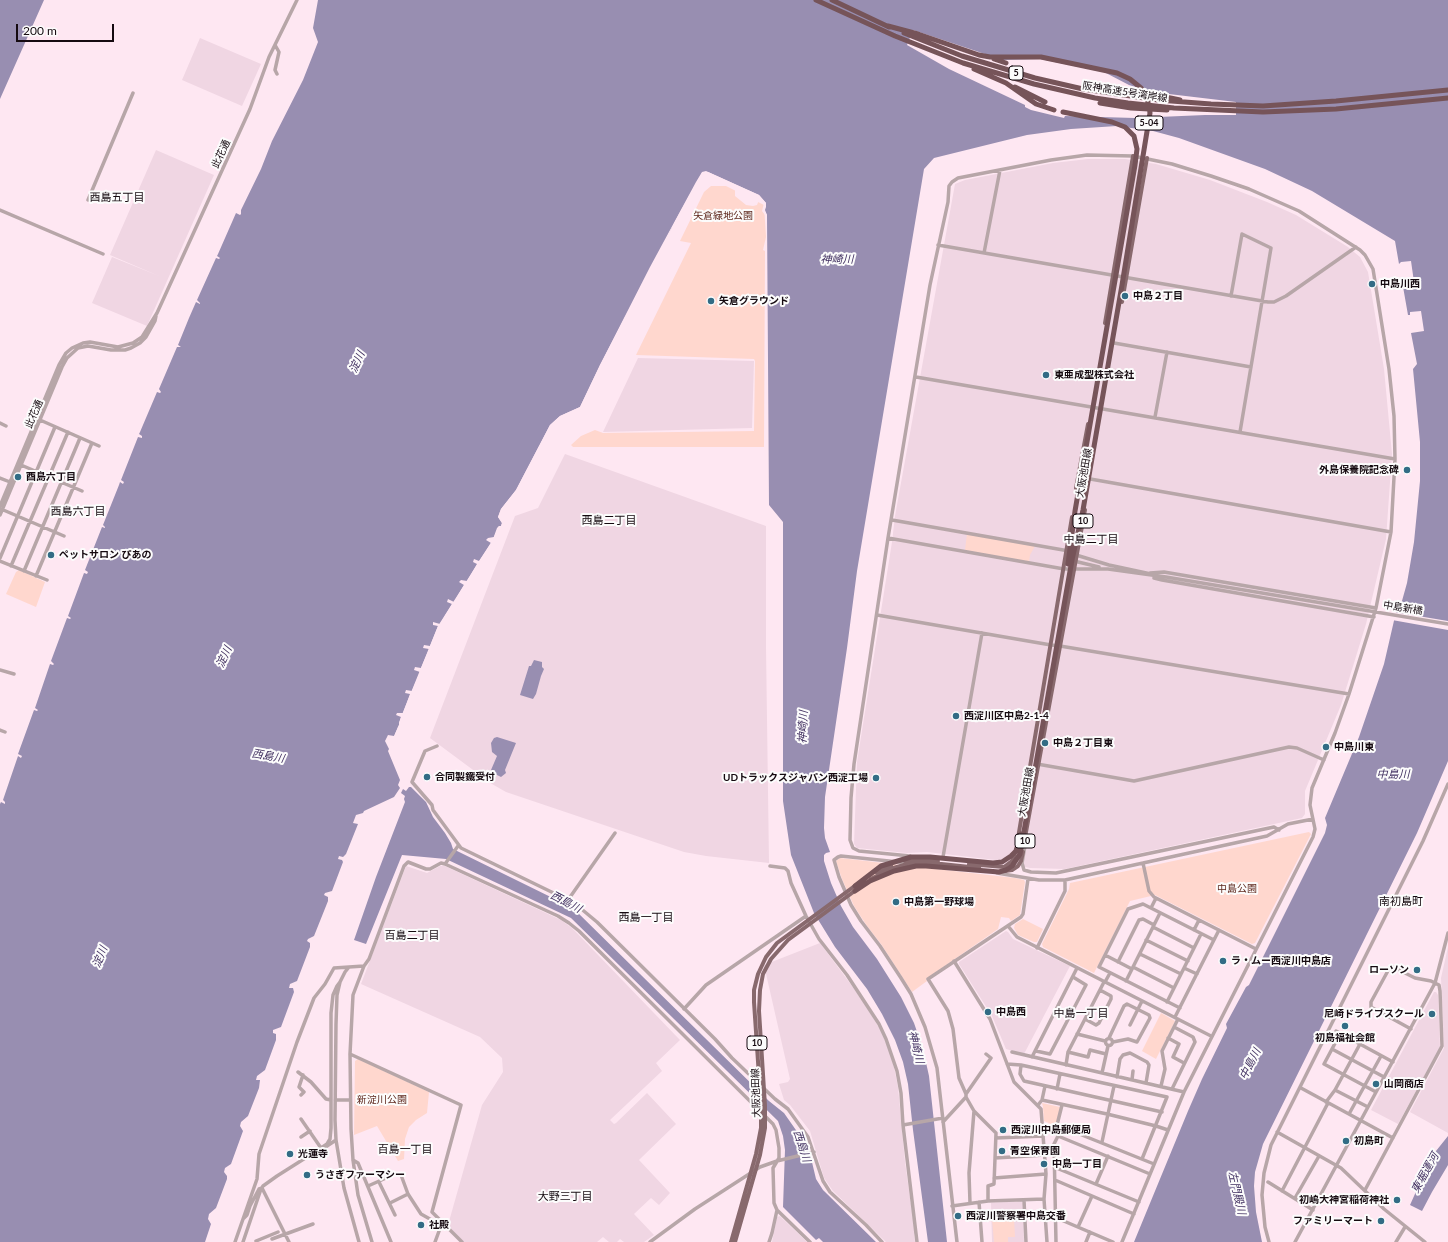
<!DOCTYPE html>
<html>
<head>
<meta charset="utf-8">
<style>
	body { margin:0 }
	#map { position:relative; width:1448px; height:1242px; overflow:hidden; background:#fee7f2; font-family:Lato,sans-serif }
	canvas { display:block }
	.scale { position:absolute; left:16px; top:24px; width:98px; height:18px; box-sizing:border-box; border:2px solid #150a10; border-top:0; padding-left:5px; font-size:12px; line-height:14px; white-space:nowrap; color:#150a10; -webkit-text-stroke:3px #fcfcfc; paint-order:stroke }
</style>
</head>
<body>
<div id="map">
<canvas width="1448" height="1242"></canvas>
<div class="scale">200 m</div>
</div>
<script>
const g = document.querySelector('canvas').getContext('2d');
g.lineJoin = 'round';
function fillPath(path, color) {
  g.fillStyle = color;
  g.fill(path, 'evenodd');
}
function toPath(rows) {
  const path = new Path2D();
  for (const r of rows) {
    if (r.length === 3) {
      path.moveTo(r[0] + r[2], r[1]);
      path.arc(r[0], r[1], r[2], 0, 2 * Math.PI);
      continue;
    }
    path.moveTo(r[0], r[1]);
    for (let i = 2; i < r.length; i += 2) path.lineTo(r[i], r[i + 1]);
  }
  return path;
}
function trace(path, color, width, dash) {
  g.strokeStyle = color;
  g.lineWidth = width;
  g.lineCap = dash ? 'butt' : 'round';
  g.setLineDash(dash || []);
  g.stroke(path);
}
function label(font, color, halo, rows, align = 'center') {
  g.font = font + ' Lato,"Noto Sans JP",sans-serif';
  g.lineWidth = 4;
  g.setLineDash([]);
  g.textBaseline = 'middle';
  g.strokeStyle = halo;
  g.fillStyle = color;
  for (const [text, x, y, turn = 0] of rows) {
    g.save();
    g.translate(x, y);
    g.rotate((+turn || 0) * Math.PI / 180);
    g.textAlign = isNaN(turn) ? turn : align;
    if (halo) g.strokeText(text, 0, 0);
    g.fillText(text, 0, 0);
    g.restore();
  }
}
fillPath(toPath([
	[200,38,261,64,242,106,182,80],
	[156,150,214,175,147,326,92,303,112,257,159,276,110,255],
	[1088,159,1125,159,1156,164,1210,180,1267,202,1296,215,1348,247,1360,257,1368,272,1384,369,1392,454,1386,539,1366,624,1341,705,1305,791,1305,814,1302,818,1065,869,1030,868,996,860,927,852,907,853,857,848,854,844,857,762,892,542,895,516,955,184,965,180,1053,163],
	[638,358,754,361,752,428,603,432],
	[565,454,766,526,766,647,769,863,706,856,684,852,506,792,492,784,430,738,515,516,538,508],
	[406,866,427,873,440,866,445,866,561,920,572,928,680,1040,656,1063,662,1071,610,1120,614,1124,616,1123,647,1093,676,1124,639,1160,670,1193,659,1205,651,1198,634,1214,654,1235,644,1242,624,1242,620,1239,617,1242,609,1242,603,1237,597,1242,463,1242,448,1225,482,1105,503,1072,502,1058,480,1037,361,984],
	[1006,931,1008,932,1013,939,1070,966,1024,1054,1006,1049,992,1016,959,964,959,962],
	[820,943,855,990,871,1014,882,1033,889,1050,894,1067,898,1087,905,1162,915,1233,914,1234,915,1242,886,1242,833,1191,824,1178,810,1131,790,1105,784,1100,779,1084,788,1082,790,1079,764,965],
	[1448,947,1448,1133,1410,1112,1444,1048,1441,978],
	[1434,992,1436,992,1438,995,1440,1047,1398,1124,1371,1110],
	[1021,1201,1023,1203,1024,1242,992,1242,991,1203],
	[780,1216,807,1242,772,1242,777,1217]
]), '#f0d6e3');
fillPath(toPath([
	[711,186,726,186,764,205,766,237,763,250,765,251,764,447,573,447,571,445,581,436,595,430,603,433,754,431,755,361,754,359,636,355,691,243,680,241,704,192],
	[967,534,1035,546,1030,555,1029,562,965,550],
	[19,570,45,582,36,607,6,594,16,572],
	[1309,832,1311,834,1255,943,1252,944,1155,895,1130,901,1094,973,1043,947,1042,944,1069,889,1070,883],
	[840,858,1015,878,1024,880,1025,882,1020,915,1011,921,1009,918,1001,917,998,929,926,979,927,981,912,992,881,944,867,926,854,906,842,879,836,861],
	[1023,919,1043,929,1037,942,1034,942,1018,935,1014,928,1015,924],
	[1161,1013,1175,1021,1156,1059,1142,1051],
	[358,1059,429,1092,427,1113,416,1120,409,1127,405,1139,404,1159,398,1161,377,1126,354,1135,355,1061],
	[1042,1103,1060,1107,1056,1126,1044,1121,1043,1107],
	[1014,1218,1015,1237,1008,1237,1008,1242,994,1242,992,1219]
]), '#ffd7ce');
fillPath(toPath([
	[0,0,44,0,0,99],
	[318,0,1448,0,1448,761,1417,833,1263,1144,1255,1172,1254,1186,1256,1212,1262,1242,1134,1242,1188,1111,1202,1079,1227,1028,1226,1024,1246,987,1249,985,1325,833,1327,825,1325,818,1359,737,1384,664,1396,612,1400,608,1407,583,1414,542,1420,481,1420,442,1413,369,1417,364,1411,333,1424,331,1421,311,1410,312,1410,315,1408,315,1402,281,1403,280,1404,283,1414,282,1411,261,1401,262,1399,264,1395,241,1312,191,1265,169,1179,138,1153,131,1117,126,1071,129,1027,135,934,158,924,169,857,571,847,648,825,797,824,828,825,838,830,852,826,853,824,855,824,861,831,883,841,906,853,927,877,959,901,997,914,1023,923,1049,929,1076,947,1242,928,1242,913,1130,908,1084,903,1062,895,1040,882,1014,867,989,835,947,814,913,791,855,783,801,783,522,769,505,767,215,764,210,766,203,759,195,708,172,702,173,679,214,600,365,580,407,560,416,550,425,516,490,501,509,498,517,502,523,501,526,499,526,494,537,488,538,486,540,491,543,479,561,474,559,473,562,477,564,467,581,461,580,459,582,464,585,454,602,448,599,447,602,452,604,440,624,433,622,433,625,438,626,430,646,424,645,423,648,429,649,421,668,415,667,414,670,420,672,412,691,406,690,405,693,410,694,403,713,397,713,396,715,401,717,399,723,399,725,398,727,394,736,388,735,385,741,389,749,388,751,400,780,398,785,400,788,394,797,364,811,363,813,356,815,353,823,358,824,346,854,343,857,339,856,338,859,342,860,343,862,332,891,325,893,324,895,328,897,328,901,314,936,308,939,307,941,310,943,310,947,297,981,290,984,289,988,293,988,294,992,281,1027,273,1030,273,1033,276,1034,276,1040,265,1070,257,1076,256,1080,260,1080,259,1088,248,1116,241,1122,240,1126,243,1131,231,1164,225,1168,224,1172,227,1176,227,1179,216,1208,209,1214,208,1219,211,1224,205,1242,0,1242,0,804,1,802,5,804,5,802,3,800,4,797,18,756,21,758,22,756,18,754,34,710,37,711,38,710,35,708,50,664,53,665,54,664,51,661,67,618,70,619,71,618,68,616,84,573,87,574,88,572,85,570,102,527,105,528,105,527,103,525,119,485,120,482,123,484,124,482,121,480,138,437,142,438,142,436,139,434,140,432,157,392,160,393,161,392,159,389,177,347,181,347,178,345,189,318,196,302,200,304,200,303,197,300,216,258,219,259,220,258,217,256,218,254,236,213,240,215,241,214,241,210,261,169,272,141,303,80,318,42,313,28],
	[534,660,542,662,542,667,544,669,541,676,536,694,533,699,520,695,529,666,531,666],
	[497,737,516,743,505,770,506,773,501,777,491,772,491,770,497,756,492,752,491,743,494,738],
	[409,787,411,787,426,802,433,817,445,833,451,843,453,849,567,905,575,910,769,1101,784,1113,805,1143,811,1158,816,1179,823,1190,876,1242,823,1242,819,1238,816,1240,783,1207,785,1150,783,1136,778,1121,571,918,446,859,402,855,366,944,354,940,376,877,405,802,404,799,405,796,401,793,403,789,406,791],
	[1448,1136,1448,1165,1432,1192,1422,1211,1410,1205,1432,1156]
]), '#988eb1');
fillPath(toPath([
	[913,30,1003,60,1040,59,1104,72,1129,85,1152,92,1236,102,1236,115,1205,115,1135,118,1065,116,1064,118,1031,110,1025,107,1025,105,949,69,907,45],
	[706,171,759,195,766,203,766,207,765,210,767,215,765,215,762,211,764,203,758,197,756,196,759,200,757,205,753,206,746,205,735,196,735,190,739,188,708,174,703,174,700,179,704,177,706,177,708,179,707,183,698,196,695,196,692,194,688,201,692,202,693,206,683,224,678,228,675,225,672,228,657,260,661,260,660,266,650,285,647,286,645,282,625,320,630,320,631,324,620,345,618,347,616,346,614,343,581,408,561,418,552,427,519,488,500,513,500,519,504,524,502,528,499,529,496,538,493,539,497,528,499,526,501,526,502,523,498,517,501,509,516,490,550,425,560,416,580,407,600,365,650,267,696,182,702,172],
	[492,541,493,544,481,562,479,562,479,565,467,583,466,583,457,601,454,604,447,616,440,626,405,714,402,715,401,726,399,729,395,738,393,739,398,727,399,725,399,723,401,717,438,626],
	[1394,612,1448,621,1448,630,1392,620]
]), '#fee7f2');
trace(toPath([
	[275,45,279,52,275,70,277,74],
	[88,200,133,93],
	[0,210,103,254],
	[938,245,1268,302,1274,302,1286,296,1356,247],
	[984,253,1000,170],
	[1231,296,1242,234,1271,248,1240,432],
	[1114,343,1251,367],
	[916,377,1395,459],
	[1155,417,1167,352],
	[40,420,99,446],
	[0,423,6,426],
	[21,465,82,491],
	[1079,477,1391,532],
	[0,478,10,482],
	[0,506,59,365,66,353,72,348,83,343,90,342,118,347,133,343,142,337,157,313,250,109,269,57,297,0],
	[1,509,64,536],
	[0,515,62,367,67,358,78,348,88,346,111,350,125,350,131,348,140,343,146,337,155,321,156,316],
	[892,520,1069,551],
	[888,538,1064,569,1108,569,1166,577,1448,624],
	[1076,555,1109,565,1151,574],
	[0,558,55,427],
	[0,561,47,580],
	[1074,561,1099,567],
	[11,566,68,432],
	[24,571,80,438],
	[1150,573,1164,572,1376,608],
	[36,576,92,443],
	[1154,578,1162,580,1374,617],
	[877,615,1051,645,1060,646,1349,694],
	[0,670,14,674],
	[0,730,5,732],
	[437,746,425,751,412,782,432,805,433,810,461,848,568,900,579,907,597,922,715,1039,732,1058,775,1099,788,1109,808,1137,823,1181,830,1192,866,1225,882,1242],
	[1037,764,1134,781,1289,747,1297,748,1324,760],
	[1026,840,1022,863,1024,870,1031,872,1056,873,1274,827,1279,830],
	[910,856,859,851,853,848,850,840,851,798,854,764,888,538,930,285,948,202,949,186,952,182,958,178,1051,160,1087,155,1133,156,1172,164,1211,176,1249,189,1299,211,1360,250,1365,255,1373,269,1389,369,1394,416,1395,459,1391,532,1376,608,1349,694,1335,733,1312,788,1310,805,1315,829,1313,837,1184,1092,1122,1242],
	[943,857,982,633],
	[908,863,841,856,838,857,834,860,839,877,851,905,861,921,880,946,901,978,911,994,925,1027,937,1068,957,1242],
	[1143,863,1149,891,1154,897,1256,949],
	[445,864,458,846],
	[770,866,785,868,788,871,791,883,806,916,819,939,847,975,879,1024,886,1039,897,1071,901,1093,903,1125],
	[997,873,1039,880,1065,880,1267,836,1288,824,1313,819],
	[568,900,615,833],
	[1151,908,1156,898],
	[1008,926,1017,937,1211,1036],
	[1153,927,1194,948],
	[1194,930,1199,920],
	[1146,940,1188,961],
	[1037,948,1065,891,1065,880],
	[1140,954,1181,974],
	[1105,955,1132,969],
	[954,961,990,1019,1014,1082,1041,1109,1046,1174,1044,1199,1047,1242],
	[1118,962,1139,920,1143,919,1154,925],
	[364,966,353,995,350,1054,351,1129,353,1160,358,1195,372,1242],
	[349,967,345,972,340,982,337,995,336,1024,335,1120,336,1140,344,1188,359,1242],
	[1133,967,1174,988],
	[1184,968,1197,974],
	[1126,981,1160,913],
	[1105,982,1110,973],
	[1167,1002,1201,934],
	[1180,1008,1099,967,1128,909,1143,904,1214,940],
	[684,1009,706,985,806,916],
	[1175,1017,1219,930],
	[1085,1019,1096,1025,1099,1023,1111,999,1111,996,1100,990],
	[1130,1025,1142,1001],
	[1336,1031,1393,1062],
	[1077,1034,1105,1041],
	[1340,1034,1324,1064,1376,1092],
	[1109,1038,1124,1006,1127,1004,1149,1015,1150,1018,1137,1042,1128,1039,1113,1042],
	[1168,1038,1179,1044,1173,1057,1184,1063],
	[1109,1042,3.5],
	[1332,1049,1384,1077],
	[1036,1051,1050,1054,1086,985,1073,977],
	[1012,1052,1184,1092],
	[1068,1052,1088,1057,1090,1050,1106,1054],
	[350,1054,461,1105,432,1212,462,1242],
	[1032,1057,1077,968],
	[1007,1064,1021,1065,1167,1097,1142,1159],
	[1021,1065,1020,1074,1024,1081,1162,1112],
	[1066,1065,1068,1052,1104,982],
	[298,1072,311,1082,326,1099,331,1100],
	[1102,1073,1108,1046],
	[1117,1077,1120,1059,1123,1055,1130,1053,1147,1062,1149,1065,1146,1083],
	[1132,1080,1133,1071],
	[1161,1086,1165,1069,1162,1051,1178,1019],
	[1301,1088,1393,1138],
	[1057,1089,1060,1074],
	[1172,1089,1195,1042,1193,1037,1174,1027],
	[1335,1090,1368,1107],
	[966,1094,959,1078,953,1029,948,1011,928,979,1021,917,1023,914,1028,879],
	[301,1095,304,1092,299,1087,303,1075],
	[966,1097,974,1111,996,1133,994,1184,988,1186,988,1201],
	[335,1100,350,1100],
	[1042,1100,1045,1086],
	[1326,1102,1335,1090,1360,1044],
	[1038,1105,1042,1100,1107,1114,1156,1126,1168,1130],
	[1062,1105,1057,1125,1154,1164],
	[1349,1114,1381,1056],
	[301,1119,321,1148],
	[943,1122,966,1097,966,1094,991,1058,986,1054],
	[1277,1132,1341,1168,1384,1209,1425,1242],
	[301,1137,310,1131],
	[996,1138,1043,1136],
	[1102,1142,1114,1086],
	[324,1148,336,1140],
	[995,1158,1045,1155],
	[353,1160,358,1163,391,1242],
	[1054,1167,1139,1202],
	[401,1175,408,1194,421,1214,437,1223,442,1223],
	[994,1178,1046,1174],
	[1055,1180,1134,1214],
	[379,1182,395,1215],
	[1268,1182,1313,1210],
	[1096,1184,1108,1156],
	[368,1186,386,1178],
	[1365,1190,1442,1046,1440,991,1439,985,1431,981,1415,978,1393,967,1390,967,1371,1002,1371,1007,1411,1029],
	[1282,1191,1328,1103],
	[1295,1198,1319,1156],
	[1024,1200,1026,1242],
	[979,1202,982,1242],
	[390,1203,408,1194],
	[970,1203,969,1173,974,1111],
	[952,1206,988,1201,1044,1199],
	[1045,1213,1113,1242],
	[244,1218,247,1215,250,1206,259,1189,262,1188,289,1242],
	[1078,1227,1092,1196],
	[272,1239,313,1224],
	[256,1241,278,1232],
	[235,1242,257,1179,259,1154,297,1042,314,998,325,984,334,968,364,966,369,959,404,866,408,862,426,869,430,869,441,863,445,864,558,916,569,923,579,931,773,1124,776,1130,779,1148,779,1158,773,1168,774,1203,777,1210,810,1242],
	[243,1242,261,1189,263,1186,277,1176,318,1150,327,1144,330,1139,331,1128,331,1013,333,995,337,986,340,982],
	[435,1242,442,1223],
	[650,1242,695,1209,760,1167,777,1161,814,1152],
	[769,1242,772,1233,777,1210],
	[917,1242,903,1125,943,1118],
	[1056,1242,1054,1144,1058,1136,1150,1174],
	[1086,1242,1090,1232],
	[1269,1242,1265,1227,1262,1195,1264,1173,1271,1145,1423,841,1448,784],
	[1295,1242,1435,983,1448,933],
	[1396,1242,1405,1227]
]), '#b7a6a8', 3.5);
trace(toPath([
	[1122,302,1147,158],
	[1105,323,1133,156],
	[1076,488,1088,424],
	[1018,838,1072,517],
	[1024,843,1085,510],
	[905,861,918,860,938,861],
	[969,864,1004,867,1012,861,1016,850],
	[1005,871,1012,870,1018,866,1021,861,1023,852],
	[876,872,891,865],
	[871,879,890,869,911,863,932,863,979,868],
	[731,1242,756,1154,761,1128,761,1106,754,1002,754,990,758,974,766,957,777,943,856,885],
	[735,1242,760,1155,765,1128,765,1106,759,1011,760,990,763,974,771,959,788,940,856,890]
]), '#88696d', 4);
trace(toPath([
	[816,0,895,36,963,63,1034,84,1095,98,1128,103,1174,108,1263,112,1336,109,1448,98],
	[832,0,889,27],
	[904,33,962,56,1035,78,1083,89,1158,100,1211,104,1263,106,1336,101,1448,90],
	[994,59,1006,63],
	[974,69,1006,83,1036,104,1054,110],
	[1015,87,1045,102],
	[1132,90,1180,100],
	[1100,103,1131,108,1167,110],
	[1063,112,1112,122,1125,127,1134,136,1137,149,1135,165,1075,511,1068,564],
	[855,886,881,866,911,857,930,857,993,863,1002,862,1011,856,1016,851,1021,834],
	[855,891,870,881,894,871,916,866,926,866,999,872,1006,870,1012,866,1020,854,1072,560,1083,510,1122,285,1150,113,1147,97,1141,88,1130,79,1117,73,1041,57,990,57,979,55,918,34,888,26]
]), '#765459', 5);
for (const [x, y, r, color] of [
	[1372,284,4,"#326c85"],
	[1125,296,4,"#326c85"],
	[711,301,4,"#326c85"],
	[1046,375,4,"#326c85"],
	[1407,470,4,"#326c85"],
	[18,477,4,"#326c85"],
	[51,555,4,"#326c85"],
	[956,716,4,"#326c85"],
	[1045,743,4,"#326c85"],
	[1326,747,4,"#326c85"],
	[427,777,4,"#326c85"],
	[876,778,4,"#326c85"],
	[896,902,4,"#326c85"],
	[1223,961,4,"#326c85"],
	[1417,970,4,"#326c85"],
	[988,1012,4,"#326c85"],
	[1432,1014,4,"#326c85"],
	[1345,1026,4,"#326c85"],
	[1376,1084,4,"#326c85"],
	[1003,1130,4,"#326c85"],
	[1346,1141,4,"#326c85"],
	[1002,1151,4,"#326c85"],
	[290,1154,4,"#326c85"],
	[1044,1164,4,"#326c85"],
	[307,1175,4,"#326c85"],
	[1397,1200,4,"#326c85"],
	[958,1216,4,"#326c85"],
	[1381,1221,4,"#326c85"],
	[421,1225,4,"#326c85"]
]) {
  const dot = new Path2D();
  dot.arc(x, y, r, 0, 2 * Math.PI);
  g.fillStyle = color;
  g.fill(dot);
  trace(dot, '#fcfcfc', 1.5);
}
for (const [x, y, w] of [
	[1016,73,14],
	[1149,123,28],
	[1083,521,20],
	[1025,841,20],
	[757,1043,20]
]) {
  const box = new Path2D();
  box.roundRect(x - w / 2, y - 7, w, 14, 3);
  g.fillStyle = '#fcfcfc';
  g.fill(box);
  trace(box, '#150a10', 1);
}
label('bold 9px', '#150a10', null, [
	["5",1016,73],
	["5-04",1149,123],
	["10",1083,521],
	["10",1025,841],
	["10",757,1043]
]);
label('10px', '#150a10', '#fcfcfc', [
	["阪神高速5号湾岸線",1125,92,9],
	["此花通",221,154,-65],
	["此花通",34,414,-67],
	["大阪池田線",1084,473,-80],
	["中島新橋",1403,608,9],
	["大阪池田線",1026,792,-80],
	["大阪池田線",756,1093,-92]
]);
label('10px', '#5d271c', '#fcfcfc', [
	["矢倉緑地公園",723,216],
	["中島公園",1237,889],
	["新淀川公園",382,1100]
]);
label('bold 10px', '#150a10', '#fcfcfc', [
	["中島川西",1380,284],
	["中島２丁目",1133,296],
	["矢倉グラウンド",719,301],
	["東亜成型株式会社",1054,375],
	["外島保養院記念碑",1399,470,"right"],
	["酉島六丁目",26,477],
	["ペットサロン ぴあの",59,555],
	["西淀川区中島2-1-4",964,716],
	["中島２丁目東",1053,743],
	["中島川東",1334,747],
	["合同製鐵受付",435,777],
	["UDトラックスジャパン西淀工場",868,778,"right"],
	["中島第一野球場",904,902],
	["ラ・ムー西淀川中島店",1231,961],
	["ローソン",1409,970,"right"],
	["中島西",996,1012],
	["尼崎ドライブスクール",1424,1014,"right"],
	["初島福祉会館",1345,1038,"center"],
	["山岡商店",1384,1084],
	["西淀川中島郵便局",1011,1130],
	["初島町",1354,1141],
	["青空保育園",1010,1151],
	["光蓮寺",298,1154],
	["中島一丁目",1052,1164],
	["うさぎファーマシー",315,1175],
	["初嶋大神宮稲荷神社",1389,1200,"right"],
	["西淀川警察署中島交番",966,1216],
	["ファミリーマート",1373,1221,"right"],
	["社殿",429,1225]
], 'left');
label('11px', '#150a10', '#fcfcfc', [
	["酉島五丁目",117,197],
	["酉島六丁目",78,511],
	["西島二丁目",609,520],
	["中島二丁目",1091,539],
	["南初島町",1401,901],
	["西島一丁目",646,917],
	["百島二丁目",412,935],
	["中島一丁目",1081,1013],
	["百島一丁目",405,1149],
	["大野三丁目",565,1196]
]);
label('italic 11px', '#423161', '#fcfcfc', [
	["神崎川",837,259],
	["淀川",357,362,-66],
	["淀川",224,657,-66],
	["神崎川",803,727,-87],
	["西島川",268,756,10],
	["中島川",1393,774],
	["西島川",566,902,28],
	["淀川",100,957,-68],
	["神崎川",916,1047,76],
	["中島川",1250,1064,-63],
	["西島川",802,1146,72],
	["東堀運河",1425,1173,-61],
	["左門殿川",1237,1193,77]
]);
</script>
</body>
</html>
